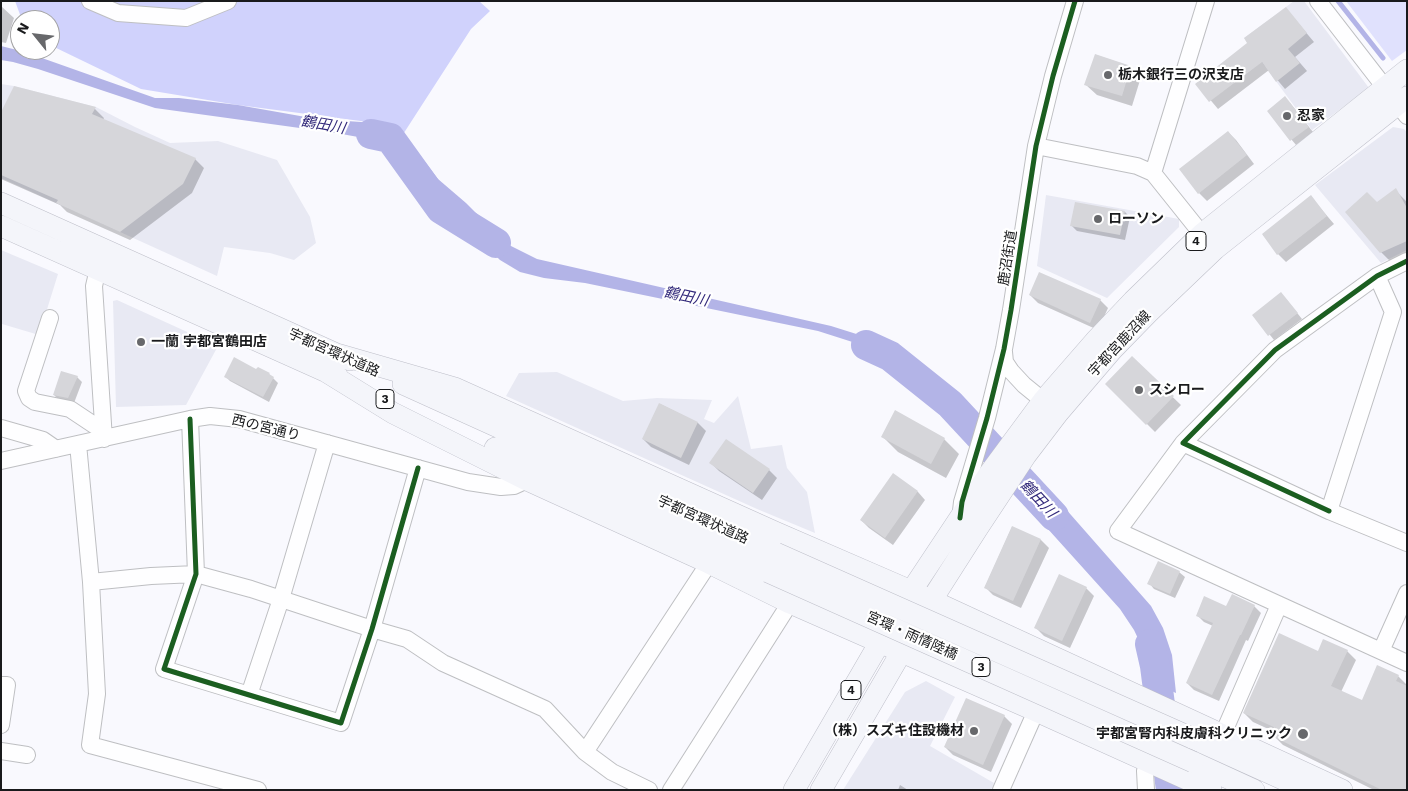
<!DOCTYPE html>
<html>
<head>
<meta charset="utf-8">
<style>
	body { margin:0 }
	#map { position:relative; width:1408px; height:791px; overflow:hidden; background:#f9f9fe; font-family:"Work Sans",sans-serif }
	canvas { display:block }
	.frame { position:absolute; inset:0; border:2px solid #191a1c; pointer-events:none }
	.north { position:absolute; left:10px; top:10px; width:50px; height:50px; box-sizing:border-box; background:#fff; border:1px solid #a3a3a4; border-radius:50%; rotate:299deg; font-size:14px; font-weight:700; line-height:20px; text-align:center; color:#191a1c }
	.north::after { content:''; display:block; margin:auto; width:18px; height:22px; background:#67686b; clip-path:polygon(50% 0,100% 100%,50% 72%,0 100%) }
</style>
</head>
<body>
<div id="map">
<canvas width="1408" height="791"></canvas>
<div class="frame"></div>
<div class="north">N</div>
</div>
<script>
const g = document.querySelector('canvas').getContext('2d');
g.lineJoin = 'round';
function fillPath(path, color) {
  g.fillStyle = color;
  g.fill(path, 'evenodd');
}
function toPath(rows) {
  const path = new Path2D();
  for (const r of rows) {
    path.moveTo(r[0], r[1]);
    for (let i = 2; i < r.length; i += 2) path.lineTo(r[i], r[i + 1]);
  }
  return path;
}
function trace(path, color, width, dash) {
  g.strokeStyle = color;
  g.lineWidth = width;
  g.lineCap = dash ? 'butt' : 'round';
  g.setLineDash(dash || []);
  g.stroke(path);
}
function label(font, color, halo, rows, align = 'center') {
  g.font = font + ' "Work Sans","Noto Sans JP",sans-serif';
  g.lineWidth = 4.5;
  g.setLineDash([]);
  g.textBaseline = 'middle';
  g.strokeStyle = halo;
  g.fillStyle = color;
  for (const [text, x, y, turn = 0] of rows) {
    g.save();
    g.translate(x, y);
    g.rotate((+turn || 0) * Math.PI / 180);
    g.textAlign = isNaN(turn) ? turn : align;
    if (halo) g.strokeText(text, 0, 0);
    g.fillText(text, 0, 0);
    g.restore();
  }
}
fillPath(toPath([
	[1294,1,1304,1,1369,88,1312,130,1244,38],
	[1,84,14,86,96,107,135,127,170,143,218,141,277,160,310,217,316,243,294,260,270,253,224,247,217,276,1,178],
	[1393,127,1404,129,1407,132,1407,250,1381,263,1315,185],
	[1046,195,1179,219,1179,227,1107,298,1037,266],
	[1,250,58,274,39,335,2,324,1,326],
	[117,300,218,346,186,405,116,407,113,301],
	[557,372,623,401,657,398,712,400,704,419,714,423,738,396,751,449,782,445,787,468,807,492,815,533,757,509,506,396,519,373],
	[926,681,955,697,930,746,994,783,991,790,843,790,905,692]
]), '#e8e9f3');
fillPath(toPath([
	[1346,1,1407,1,1407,50,1392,61]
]), '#e0e1fd');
fillPath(toPath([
	[15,1,479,1,490,11,471,29,400,139,376,123,238,105,141,89,50,45,50,20,22,20]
]), '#d0d2fc');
fillPath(toPath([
	[1,46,25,52,155,98,179,98,238,105,317,119,376,123,416,150,438,179,466,203,507,244,537,259,831,326,866,337,906,358,939,383,973,415,968,431,933,387,915,374,889,357,865,346,818,331,585,283,544,278,520,272,500,260,447,208,408,160,386,142,336,133,155,108,38,69,13,62,1,60],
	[1035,474,1151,606,1163,628,1172,655,1176,693,1151,682,1143,649,1134,630,1120,609,1020,498]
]), '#b3b4e7');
fillPath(toPath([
	[1,6,14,18,6,43,1,42],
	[1293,17,1314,42,1295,57,1307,71,1285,89,1269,70,1218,109,1197,84],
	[1131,67,1141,77,1132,106,1097,95,1086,85],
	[15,87,95,109,104,118,103,120,195,159,204,168,192,193,130,240,67,212,60,205,1,179,1,114],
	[1290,103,1313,132,1296,145,1268,111],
	[1228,132,1236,140,1254,164,1207,201,1199,193],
	[1395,190,1407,202,1407,256,1392,263,1381,252],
	[1311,197,1334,224,1286,262,1278,254,1263,235],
	[1076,204,1125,212,1130,217,1125,240,1077,231,1072,226],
	[1030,295,1100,300,1108,308,1098,330,1038,303],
	[1286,299,1302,319,1274,340,1254,315],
	[1132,358,1181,405,1155,432,1107,384],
	[257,371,269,374,278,383,269,402,230,381,225,376],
	[77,377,82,382,74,403,59,400,54,395],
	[660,404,698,423,706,431,689,465,651,447,643,439],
	[882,436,944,439,959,454,946,478,898,452],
	[711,463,769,470,777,478,762,500,719,471],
	[894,475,918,492,925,500,893,545,869,528,861,520],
	[1012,527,1041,540,1049,548,1021,608,993,595,985,587],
	[1179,572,1185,577,1175,598,1154,589,1149,583],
	[1086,588,1094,596,1070,648,1044,636,1036,628],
	[1254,606,1261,613,1248,641,1246,640,1219,701,1194,690,1187,683,1213,626,1204,622,1197,615,1227,608],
	[1347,651,1356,660,1341,692,1362,701,1398,676,1407,685,1407,790,1374,790,1283,745,1274,736,1275,732,1253,722,1244,713,1318,653],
	[967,699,1004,716,1012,724,991,772,953,755,945,747],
	[900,785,908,790,898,790]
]), '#0003');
trace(toPath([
	[1338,1,1383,58]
]), '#b3b4e7', 5);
trace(toPath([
	[371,134,390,138,441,209,496,243],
	[866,345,890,356,950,404,1054,516],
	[1150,644,1155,666,1171,790]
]), '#b3b4e7', 30);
fillPath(toPath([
	[1286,7,1307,33,1288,49,1300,63,1276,82,1262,62,1209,102,1195,84,1247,43,1244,38],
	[1095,54,1131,66,1122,96,1084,85],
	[14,86,96,107,92,114,196,158,183,184,120,232,56,203,58,200,1,175,1,112],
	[1285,96,1309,127,1290,141,1267,111],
	[1228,131,1247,155,1198,194,1179,169],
	[1396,188,1407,208,1407,241,1380,253,1345,212,1367,192,1377,202],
	[1311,195,1327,216,1277,255,1262,234],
	[1075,202,1125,211,1120,235,1070,226],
	[1039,272,1101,299,1090,323,1029,295],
	[1281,292,1298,313,1268,336,1252,315],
	[1132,356,1174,396,1146,425,1105,384],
	[234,357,256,369,258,367,270,373,269,374,274,377,263,397,224,377],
	[61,371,78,376,68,398,53,395],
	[659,403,698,422,681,458,642,439],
	[895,410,945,438,931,464,881,437],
	[726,439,770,469,753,493,709,463],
	[893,473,918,491,885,538,860,520],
	[1012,526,1041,539,1013,601,984,588],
	[1158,561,1180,571,1170,594,1147,584],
	[1059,574,1087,587,1062,641,1034,628],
	[1232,594,1255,605,1241,635,1240,635,1212,695,1186,683,1213,623,1196,616,1204,596,1226,606],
	[1279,633,1318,651,1323,639,1348,650,1331,686,1362,700,1377,665,1399,675,1396,681,1407,686,1407,790,1382,790,1272,736,1276,728,1243,713],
	[966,698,1005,715,983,765,944,747]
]), '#d6d6da');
const minor = toPath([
	[90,1,118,13,186,18,228,1],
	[1318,1,1407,116],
	[1036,146,1137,166,1153,173,1209,243],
	[1153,173,1206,1],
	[102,260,98,269,94,286,104,439],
	[1377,276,1393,312,1329,511,1407,543],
	[50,318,26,391,29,398,35,402,70,409,103,431],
	[1004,352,1005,362,1011,371,1024,385,1051,407],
	[190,419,196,574,164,669,341,723,372,629,418,468],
	[1,428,43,440,56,449],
	[1183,443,1118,531,1407,663],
	[78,444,91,582,97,694,90,745,258,790],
	[1,461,190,419,210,416,239,419,468,482,501,487,514,486,527,480],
	[961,511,962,502,987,418,1004,349,1011,310,1036,146,1053,76,1075,1],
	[1329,511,1183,443,1275,350,1377,276,1407,261],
	[91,582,151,576,196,574,251,589,372,629,407,639,443,663,545,709,585,752,612,772,649,790],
	[1381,651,1407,593],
	[1,685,7,685,1,725],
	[249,695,281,599,327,443],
	[1223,734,1279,605],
	[1,751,27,755],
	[585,752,709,563],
	[671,790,790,603],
	[1001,790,1036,711],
	[1146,790,1145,771,1148,761]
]);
const major = toPath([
	[1,203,350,360],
	[1,226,338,377],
	[337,354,455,388,775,532,911,591,1342,790],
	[325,371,393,413,527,480,709,563,790,603,1036,711,1211,790],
	[403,384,776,553],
	[495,448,768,572],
	[904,602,989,474,1043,401,1097,339,1133,301,1202,234,1407,70],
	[924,612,977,529,1026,455,1058,413,1112,350,1148,313,1215,249,1407,97],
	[1192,738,1307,790],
	[1193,762,1254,790],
	[794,790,887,630],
	[821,790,909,639]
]);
trace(minor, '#bebfc2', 18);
trace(major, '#bebfc9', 22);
trace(minor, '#fefeff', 16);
trace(major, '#f4f5fa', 21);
const majorBridge = toPath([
	[776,553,1192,738],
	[768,572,1193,762]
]);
trace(majorBridge, '#bebfc9', 22, []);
trace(majorBridge, '#f4f5fa', 21);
trace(toPath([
	[190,419,196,574,164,669,341,723,372,629,418,468],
	[1329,511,1183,443,1275,350,1377,276,1407,261],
	[960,518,962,502,987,418,1004,349,1011,310,1036,146,1053,76,1075,1]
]), '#1b5e20', 5);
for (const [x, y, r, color] of [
	[1108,75,5,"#67686b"],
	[1287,116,5,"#67686b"],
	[1098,219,5,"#67686b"],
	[141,342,5,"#67686b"],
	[1139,390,5,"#67686b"],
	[974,731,5,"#67686b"],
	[1303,734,6,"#67686b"]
]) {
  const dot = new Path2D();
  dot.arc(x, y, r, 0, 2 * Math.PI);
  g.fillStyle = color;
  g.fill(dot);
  trace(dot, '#fff', 2);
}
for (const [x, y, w] of [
	[1196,241,20],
	[385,399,18],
	[981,667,18],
	[851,690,20]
]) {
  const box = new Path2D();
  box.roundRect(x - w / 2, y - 9.5, w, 19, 4);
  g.fillStyle = '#fff';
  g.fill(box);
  trace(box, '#191a1c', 1);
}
label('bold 12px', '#191a1c', null, [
	["4",1196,241],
	["3",385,399],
	["3",981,667],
	["4",851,690]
]);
label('bold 14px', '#191a1c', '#fff', [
	["栃木銀行三の沢支店",1118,75],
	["忍家",1297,116],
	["ローソン",1108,219],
	["一蘭 宇都宮鶴田店",151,342],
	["スシロー",1149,390],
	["（株）スズキ住設機材",964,731,"right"],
	["宇都宮腎内科皮膚科クリニック",1292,734,"right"]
], 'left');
label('14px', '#191a1c', '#fff', [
	["鹿沼街道",1008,258,-81],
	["宇都宮鹿沼線",1120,344,-47],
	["宇都宮環状道路",334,353,24],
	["西の宮通り",266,428,14],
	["宇都宮環状道路",703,520,24],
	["宮環・雨情陸橋",912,636,24]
]);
label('italic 15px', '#332a7b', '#fff', [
	["鶴田川",323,125,10],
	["鶴田川",686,297,12],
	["鶴田川",1038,499,47]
]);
</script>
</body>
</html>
